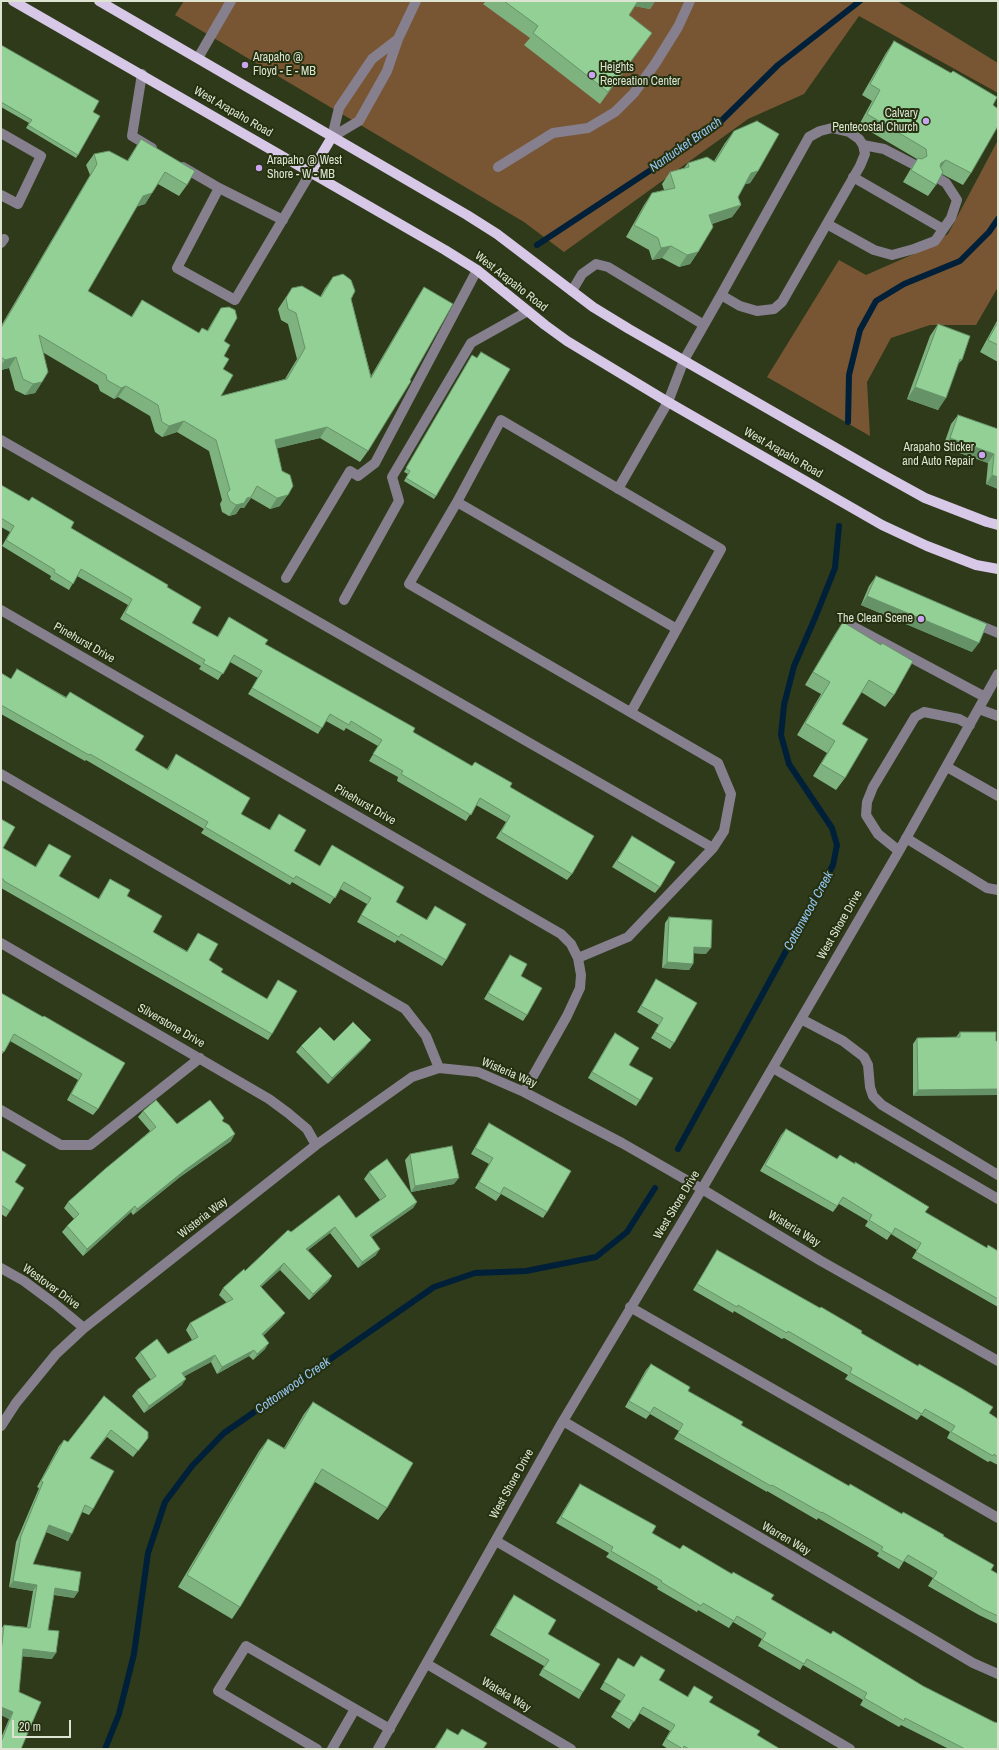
<!DOCTYPE html>
<html>
<head>
<meta charset="utf-8">
<style>
	body { margin:0 }
	#map { position:relative; width:999px; height:1750px; overflow:hidden; background:#2e3a1a; font-family:"Archivo Narrow",sans-serif }
	canvas { display:block }
	.frame { position:absolute; inset:0; border:2px solid #dde5d2; pointer-events:none }
	.scale { position:absolute; left:12px; top:1720px; width:59px; height:18px; box-sizing:border-box; border:2px solid #dde5d2; border-top:0; padding-left:5px; font-size:12px; line-height:14px; white-space:nowrap; color:#dde5d2; -webkit-text-stroke:3px #253010; paint-order:stroke }
</style>
</head>
<body>
<div id="map">
<canvas width="999" height="1750"></canvas>
<div class="frame"></div>
<div class="scale">20 m</div>
</div>
<script>
const g = document.querySelector('canvas').getContext('2d');
g.lineJoin = 'round';
function fillPath(path, color) {
  g.fillStyle = color;
  g.fill(path, 'evenodd');
}
function toPath(rows) {
  const path = new Path2D();
  for (const r of rows) {
    path.moveTo(r[0], r[1]);
    for (let i = 2; i < r.length; i += 2) path.lineTo(r[i], r[i + 1]);
  }
  return path;
}
function trace(path, color, width, dash) {
  g.strokeStyle = color;
  g.lineWidth = width;
  g.lineCap = dash ? 'butt' : 'round';
  g.setLineDash(dash || []);
  g.stroke(path);
}
function label(font, color, halo, rows, align = 'center') {
  g.font = font + ' "Archivo Narrow",sans-serif';
  g.lineWidth = 4;
  g.setLineDash([]);
  g.textBaseline = 'middle';
  g.strokeStyle = halo;
  g.fillStyle = color;
  for (const [text, x, y, turn = 0] of rows) {
    g.save();
    g.translate(x, y);
    g.rotate((+turn || 0) * Math.PI / 180);
    g.textAlign = isNaN(turn) ? turn : align;
    if (halo) g.strokeText(text, 0, 0);
    g.fillText(text, 0, 0);
    g.restore();
  }
}
fillPath(toPath([
	[184,1,897,1,998,63,998,93,859,16,804,94,748,119,564,252,524,222,175,15],
	[998,140,998,287,976,325,930,325,891,338,867,382,870,436,767,377,839,260,866,275,916,253,948,234]
]), '#785633');
trace(toPath([
	[537,245,713,129,778,65,860,1],
	[848,422,849,375,860,330,876,301,904,284,960,261,989,232,998,219],
	[678,1149,833,865,837,845,832,828,789,764,781,735,784,705,794,666,815,618,835,568,839,526],
	[105,1749,119,1714,134,1654,148,1553,165,1502,192,1466,224,1433,434,1287,475,1273,526,1271,596,1257,627,1232,655,1188]
]), '#002039', 6);
trace(toPath([
	[398,39,387,71,359,121,332,137,339,108,372,59,398,39],
	[398,39,416,1],
	[198,58,231,1],
	[142,74,132,136,152,148],
	[1,133,41,156,18,204,1,195],
	[863,145,884,149,913,164],
	[183,167,219,188,177,268,235,300,311,172],
	[498,167,553,133,588,128,615,112,634,93,655,64,678,27,690,1],
	[853,177,943,229],
	[219,188,283,220],
	[827,224,874,250,892,255,914,249,935,241,951,218,957,200,946,183,938,178],
	[1,243,4,239],
	[572,291,582,274,596,264,608,267,704,325],
	[1,440,713,848,628,937,578,958],
	[618,489,668,402,684,360,721,295,740,306,757,311,774,309,782,302,860,166,865,154,863,145,859,139,849,132,832,128,820,131,809,137,721,295],
	[457,502,677,629],
	[286,578,350,471,358,476,375,463,477,270],
	[344,600,399,501,392,477,471,343,528,311],
	[1,610,561,934,571,944,578,958,581,975,580,988,567,1016,524,1092],
	[974,623,998,633],
	[852,626,985,697],
	[979,709,998,716],
	[631,712,721,549,501,420,457,502,409,584,718,763,731,794,724,831,713,848],
	[947,767,998,796],
	[1,774,405,1009,426,1036,439,1068],
	[906,838,987,888,998,890],
	[899,851,878,834,866,815,867,802,873,787,915,717,924,712,959,719,970,725],
	[1,943,269,1099,288,1113,307,1129,316,1145],
	[801,1019,843,1041,864,1057,868,1065,870,1087,873,1096,882,1105,998,1175],
	[773,1068,998,1199],
	[1,1110,61,1145,90,1145,200,1058],
	[1,1268,24,1281,55,1304,84,1328],
	[630,1307,998,1518],
	[563,1421,973,1663,998,1674],
	[1,1426,16,1403,56,1354,84,1328,316,1145,412,1077,439,1068,478,1072,524,1092,622,1143,702,1189,821,1261,998,1361],
	[496,1541,850,1749],
	[427,1664,571,1749],
	[317,1749,218,1691,246,1646,390,1729],
	[332,1749,355,1709],
	[378,1749,563,1421,702,1189,801,1019,899,851,998,674]
]), '#867f8e', 10);
trace(toPath([
	[13,1,445,250,477,270,545,325,567,341,668,402,882,525,927,546,976,565,998,569],
	[99,1,467,215,497,234,593,307,629,329,878,472,925,498,987,522,998,525],
	[311,172,332,137]
]), '#d7c8e8', 10);
fillPath(toPath([
	[486,1,655,1,650,9,635,6,629,15,643,45,600,104,524,45,530,38,483,4],
	[894,41,993,105,971,173,963,185,942,174,936,185,928,196,903,182,910,170,917,159,859,125,872,101,862,95,886,53],
	[1,45,93,112,78,155,76,158,26,128,29,123,1,107],
	[734,131,758,171,750,183,745,184,738,197,741,205,732,217,712,224,698,252,690,264,679,267,662,258,652,260,649,250,626,237,644,205,652,193,664,190,662,184,670,172,684,168,688,163,714,161,725,143],
	[141,139,187,185,179,196,158,184,152,193,145,204,137,206,88,291,131,317,142,300,199,333,202,328,207,331,214,319,221,308,224,341,224,356,221,396,285,379,297,359,288,324,281,320,278,309,292,288,320,297,325,288,333,277,351,299,371,376,417,298,424,287,368,451,360,462,320,438,277,448,280,506,270,509,251,498,244,508,240,508,236,514,229,516,222,512,220,504,222,500,209,451,177,432,162,437,155,432,150,416,118,397,114,399,100,391,98,385,44,353,42,382,35,393,25,395,15,390,9,368,1,370,1,326,90,175,86,165,94,154,127,161],
	[998,319,998,362,980,352],
	[938,324,962,360,958,364,938,410,907,399,930,336],
	[472,355,436,496,434,499,404,481,408,474,404,472],
	[958,415,998,429,998,489,986,484,988,463,943,447,951,424],
	[1,485,29,501,32,497,71,528,167,587,192,623,217,637,229,617,265,644,413,732,472,766,475,762,510,787,572,874,567,880,496,838,506,822,476,805,466,821,397,781,398,777,369,761,378,746,346,728,344,731,326,721,318,734,248,694,258,678,230,662,218,680,199,669,201,666,120,619,128,605,77,576,69,590,50,579,51,576,2,546,10,532,1,527],
	[876,576,972,652,861,605,869,586],
	[843,622,894,695,885,707,861,692,842,724,845,778,836,790,813,776,827,753,797,735,821,694,805,685,835,634],
	[17,669,66,697,70,692,135,750,167,769,176,754,241,814,269,830,279,814,294,851,320,866,332,845,396,902,426,920,435,906,446,960,442,966,397,940,395,943,357,922,367,904,340,889,330,904,292,882,290,885,201,833,204,829,86,760,85,761,1,714,1,673,11,679],
	[1,819,3,848,35,867,49,844,59,876,98,899,110,879,127,896,153,932,187,951,198,933,209,960,221,972,267,999,278,980,272,1034,268,1040,1,888],
	[632,836,660,887,655,893,612,867],
	[669,917,706,954,694,953,693,964,689,970,662,968,665,923],
	[510,955,521,976,527,1015,523,1021,484,999,506,961],
	[656,979,674,1043,670,1049,651,1038,659,1025,637,1012,652,986],
	[1,993,43,1017,125,1063,98,1109,93,1115,67,1100,78,1080,10,1041,1,1056],
	[960,1032,996,1032,913,1096,913,1044,917,1038,956,1037],
	[615,1033,629,1065,640,1100,636,1106,588,1078,610,1040],
	[334,1041,366,1046,328,1084,296,1052,301,1046],
	[143,1111,177,1124,222,1121,231,1141,180,1177,133,1215,131,1212,83,1256,62,1232,67,1226,74,1219,64,1208,68,1202,150,1131,138,1117],
	[489,1123,547,1212,543,1218,501,1194,496,1201,475,1188,489,1164,471,1154,485,1129],
	[786,1129,837,1159,840,1155,925,1212,987,1248,998,1251,998,1307,912,1258,917,1250,891,1234,887,1240,865,1226,868,1221,839,1204,833,1212,760,1171,781,1135],
	[1,1150,15,1182,10,1211,6,1217,1,1214],
	[410,1154,454,1184,411,1192,405,1160],
	[369,1172,417,1202,413,1208,371,1237,376,1255,358,1268,330,1233,308,1250,332,1276,328,1282,309,1300,280,1270,261,1287,285,1313,280,1319,263,1336,265,1349,253,1360,249,1356,217,1374,211,1362,184,1376,182,1385,144,1413,132,1396,137,1390,151,1380,135,1358,140,1352,168,1354,192,1340,186,1330,190,1323,227,1303,219,1295,223,1288,245,1271,291,1232,356,1218,380,1200,364,1179],
	[717,1250,861,1333,998,1419,998,1465,990,1461,988,1462,947,1438,950,1432,921,1415,917,1420,845,1379,848,1375,784,1338,782,1339,734,1311,733,1313,693,1290,713,1257],
	[651,1364,688,1391,741,1425,849,1486,943,1536,991,1570,998,1574,998,1624,979,1615,928,1586,933,1578,904,1561,899,1569,877,1556,879,1553,818,1518,817,1520,767,1491,767,1492,674,1439,679,1431,650,1414,646,1419,625,1407,646,1370],
	[104,1396,148,1438,133,1457,107,1437,90,1458,93,1509,89,1515,82,1512,68,1541,46,1532,33,1564,74,1598,54,1595,48,1630,52,1659,22,1656,19,1692,41,1702,1,1749,1,1738,9,1719,1,1715,1,1629,4,1625,27,1627,33,1591,9,1587,16,1542,39,1488,37,1487,59,1446,64,1440,68,1442],
	[313,1402,387,1508,378,1520,315,1482,240,1607,232,1619,178,1587,259,1451,268,1439,284,1448,304,1414],
	[580,1484,652,1533,680,1549,683,1545,771,1599,998,1749,949,1749,901,1725,899,1727,860,1705,863,1700,803,1665,800,1670,758,1646,762,1639,733,1622,729,1628,698,1610,697,1612,657,1589,658,1587,606,1557,609,1553,556,1523,576,1490],
	[514,1595,548,1634,583,1692,579,1699,539,1675,544,1666,490,1635,509,1602],
	[641,1656,659,1680,687,1697,694,1686,709,1702,757,1735,780,1749,668,1749,662,1745,670,1731,639,1713,629,1729,611,1717,621,1701,600,1689,618,1658,634,1667],
	[447,1729,458,1735,462,1729,483,1749,434,1749]
]), '#7eb380');
fillPath(toPath([
	[638,1,655,1,650,9,634,6],
	[652,33,643,45,600,104,608,92],
	[946,160,938,172,941,163],
	[758,171,750,183,743,185,751,173],
	[152,193,145,204,136,207,143,196],
	[741,205,732,217,701,227,709,215],
	[671,246,662,258,652,260,661,248],
	[698,252,690,264,679,267,687,255],
	[16,357,9,368,1,370,1,365,5,360],
	[42,382,35,393,25,395,33,384],
	[126,386,118,397,114,399,121,388],
	[915,387,946,398,938,410,907,399],
	[184,421,177,432,162,437,169,426],
	[327,427,320,438,267,451,275,440],
	[950,438,994,454,988,463,943,447],
	[992,475,998,477,998,489,986,484],
	[288,495,280,506,270,509,277,498],
	[251,497,244,508,240,508,236,514,229,516,236,505,247,498],
	[867,596,979,643,972,652,861,605],
	[694,947,711,948,706,954,690,953],
	[667,962,693,964,689,970,662,968],
	[371,1040,366,1046,328,1084,332,1078],
	[998,1089,998,1095,913,1096,918,1090],
	[235,1134,231,1141,180,1177,133,1215,137,1209,185,1170],
	[459,1178,454,1184,411,1192,415,1186],
	[417,1202,413,1208,365,1242,370,1235],
	[135,1206,131,1212,83,1256,87,1249],
	[335,1227,330,1233,302,1255,306,1249],
	[380,1249,376,1255,358,1268,362,1262],
	[284,1263,280,1270,255,1292,260,1286],
	[332,1276,328,1282,309,1300,313,1294],
	[285,1313,280,1319,257,1341,262,1334],
	[269,1343,265,1349,253,1360,257,1354],
	[254,1350,249,1356,217,1374,222,1367],
	[215,1355,211,1362,178,1380,182,1373],
	[186,1379,182,1385,144,1413,149,1406],
	[49,1525,72,1534,68,1541,45,1531],
	[13,1581,37,1585,33,1591,9,1587],
	[55,1588,78,1592,74,1598,51,1594],
	[23,1649,56,1653,52,1659,19,1656],
	[1,1707,13,1712,9,1719,1,1715]
]), '#669268');
const building = toPath([
	[504,1,638,1,629,15,652,33,608,92,533,33,538,26,504,1],
	[894,41,951,73,953,71,997,97,993,105,998,109,998,126,971,173,946,160,941,163,940,166,943,172,936,185,911,170,918,158,922,159,927,156,926,149,867,114,880,90,870,84,894,41],
	[1,45,99,101,93,112,100,116,78,155,28,125,32,120,1,102,1,45],
	[757,121,779,134,758,171,751,173,738,197,741,205,709,215,713,227,698,252,687,255,671,246,661,248,658,238,634,225,652,193,675,188,670,172,689,167,688,163,707,157,715,162,734,131,757,121],
	[141,139,195,171,187,185,165,172,152,193,143,196,88,291,132,317,142,300,199,333,202,328,208,331,221,308,229,307,235,310,237,318,224,341,230,345,224,356,229,359,223,369,233,375,221,396,287,379,305,348,296,313,288,309,286,298,292,288,302,286,321,297,333,277,343,274,351,280,355,291,351,299,371,378,424,287,453,304,410,380,411,381,368,451,327,427,275,440,282,471,290,475,293,486,288,495,277,498,257,486,251,497,247,498,244,503,236,505,230,501,227,493,230,490,216,440,184,421,169,426,162,422,158,405,126,386,121,388,107,380,106,375,39,335,48,372,42,382,33,384,23,379,16,357,5,360,1,357,1,328,97,164,94,154,109,151,128,161,141,139],
	[998,322,998,345,988,340,998,322],
	[938,324,970,336,962,360,960,359,946,398,915,387,938,324],
	[481,352,510,369,436,496,406,478,410,471,406,468,472,355,477,358,481,352],
	[958,415,998,429,998,477,992,475,994,454,950,438,958,415],
	[1,485,29,501,32,497,74,522,71,528,168,585,167,587,201,607,192,623,218,637,229,617,268,640,265,644,415,728,413,732,472,766,475,762,512,783,510,787,594,836,572,874,501,832,510,816,480,798,471,815,401,774,403,771,373,754,382,740,351,721,349,725,330,714,322,728,252,688,262,671,234,655,223,674,203,663,205,660,125,613,132,599,81,569,73,584,54,572,55,570,6,540,14,526,1,518,1,485],
	[876,576,987,624,979,643,867,596,876,576],
	[843,622,881,645,882,643,913,661,894,695,869,680,842,724,868,739,845,778,821,764,835,741,805,723,830,682,813,672,843,622],
	[17,669,66,698,70,692,144,736,135,750,168,770,176,754,250,798,241,814,270,830,279,814,306,830,294,851,320,866,332,845,404,887,396,902,427,920,435,906,466,924,446,960,401,934,399,937,361,915,371,898,344,882,335,898,296,876,294,879,205,827,208,822,90,754,89,755,1,705,1,673,11,679,17,669],
	[1,819,15,827,3,848,36,867,49,844,71,856,59,876,99,899,110,879,130,890,127,896,162,916,153,932,187,952,198,933,218,944,209,960,223,969,221,972,267,999,278,980,297,991,272,1034,4,881,4,880,1,878,1,819],
	[632,836,675,862,660,887,617,861,632,836],
	[669,917,712,920,711,948,694,947,693,964,667,962,669,917],
	[510,955,527,964,521,976,542,988,527,1015,488,993,510,955],
	[656,979,697,1003,674,1043,655,1032,663,1018,641,1006,656,979],
	[1,993,43,1017,44,1016,125,1063,98,1109,71,1094,82,1074,14,1034,4,1052,1,1051,1,993],
	[353,1022,371,1040,332,1078,301,1046,320,1027,334,1041,353,1022],
	[960,1032,996,1032,996,1041,998,1041,998,1089,918,1090,917,1038,960,1037,960,1032],
	[615,1033,639,1048,629,1065,653,1078,640,1100,592,1072,615,1033],
	[156,1100,177,1124,210,1100,224,1118,222,1121,229,1125,235,1134,185,1170,137,1209,135,1206,87,1249,67,1226,79,1214,68,1202,105,1169,156,1127,143,1111,156,1100],
	[489,1123,571,1171,547,1212,504,1187,500,1194,479,1182,493,1158,475,1148,489,1123],
	[786,1129,837,1159,840,1155,855,1164,855,1162,929,1207,925,1212,987,1248,988,1245,998,1251,998,1299,916,1252,921,1243,895,1228,892,1234,869,1220,872,1215,843,1197,837,1206,765,1165,786,1129],
	[452,1146,459,1178,415,1186,410,1154,452,1146],
	[1,1150,26,1165,15,1182,24,1188,10,1211,1,1205,1,1150],
	[387,1159,417,1202,370,1235,380,1249,362,1262,335,1227,306,1249,332,1276,313,1294,284,1263,260,1286,285,1313,262,1334,269,1343,257,1354,254,1350,222,1367,215,1355,182,1373,186,1379,149,1406,137,1390,156,1376,140,1352,157,1339,168,1354,198,1337,190,1323,233,1299,223,1288,244,1269,245,1271,288,1230,291,1232,339,1195,356,1218,386,1196,369,1172,387,1159],
	[717,1250,820,1308,821,1307,862,1331,861,1333,918,1366,919,1364,963,1389,993,1407,989,1413,998,1419,998,1457,994,1454,993,1456,951,1432,955,1426,925,1409,922,1414,850,1373,852,1368,788,1331,787,1333,738,1305,737,1307,697,1284,717,1250],
	[651,1364,690,1387,688,1391,743,1422,741,1425,849,1486,850,1484,902,1514,903,1512,944,1535,943,1536,994,1565,991,1570,998,1574,998,1616,983,1609,933,1579,937,1572,908,1555,903,1562,881,1550,883,1547,822,1512,822,1513,772,1485,771,1486,678,1433,683,1424,654,1407,650,1413,629,1401,651,1364],
	[104,1396,148,1432,148,1438,138,1451,111,1430,90,1458,114,1471,93,1509,85,1505,72,1534,49,1525,33,1564,81,1572,78,1592,55,1588,48,1630,59,1631,56,1653,23,1649,19,1692,41,1702,21,1749,1,1749,1,1742,13,1712,1,1707,1,1653,4,1625,30,1628,37,1585,13,1581,21,1536,43,1482,41,1481,64,1440,68,1442,104,1396],
	[313,1402,413,1463,387,1508,322,1469,240,1607,187,1575,268,1439,285,1449,313,1402],
	[580,1484,656,1526,652,1533,680,1549,683,1545,732,1574,733,1572,774,1595,771,1599,831,1634,833,1631,923,1686,994,1722,998,1723,998,1749,965,1749,905,1718,904,1721,864,1698,867,1693,807,1659,804,1664,762,1640,766,1633,737,1616,734,1621,703,1603,701,1606,661,1582,662,1581,611,1551,613,1547,561,1517,580,1484],
	[514,1595,556,1620,548,1634,600,1664,583,1692,543,1669,549,1660,495,1628,514,1595],
	[641,1656,665,1670,659,1680,688,1697,694,1686,713,1697,709,1702,760,1731,757,1735,780,1749,689,1749,684,1746,683,1749,666,1739,675,1725,643,1707,634,1722,615,1711,625,1695,604,1682,618,1658,634,1667,641,1656],
	[447,1729,458,1735,462,1729,487,1743,483,1749,435,1749,447,1729]
]);
fillPath(building, '#92d095');
trace(building, '#669268', 1);
for (const [x, y, r, color] of [
	[245,65,4,"#c8a5ee"],
	[592,75,4,"#c8a5ee"],
	[926,121,4,"#c8a5ee"],
	[259,168,4,"#c8a5ee"],
	[982,455,4,"#c8a5ee"],
	[921,619,4,"#c8a5ee"]
]) {
  const dot = new Path2D();
  dot.arc(x, y, r, 0, 2 * Math.PI);
  g.fillStyle = color;
  g.fill(dot);
  trace(dot, '#253010', 1.5);
}
label('12px', '#dde5d2', '#253010', [
	["Arapaho @",253,58],
	["Floyd - E - MB",253,72],
	["Heights",600,68],
	["Recreation Center",600,82],
	["Calvary",918,114,"right"],
	["Pentecostal Church",918,128,"right"],
	["Arapaho @ West",267,161],
	["Shore - W - MB",267,175],
	["Arapaho Sticker",974,448,"right"],
	["and Auto Repair",974,462,"right"],
	["The Clean Scene",913,619,"right"]
], 'left');
label('12px', '#dde5d2', '#253010', [
	["West Arapaho Road",233,112,30],
	["West Arapaho Road",511,282,38],
	["West Arapaho Road",783,453,30],
	["Pinehurst Drive",84,643,30],
	["Pinehurst Drive",365,805,30],
	["West Shore Drive",840,925,-60],
	["Silverstone Drive",171,1026,30],
	["Wisteria Way",509,1073,23],
	["West Shore Drive",677,1205,-59],
	["Wisteria Way",203,1218,-38],
	["Wisteria Way",794,1229,31],
	["Westover Drive",51,1287,36],
	["West Shore Drive",512,1484,-61],
	["Warren Way",786,1539,30],
	["Wateka Way",506,1695,31]
]);
label('italic 13px', '#95c6f1', '#253010', [
	["Nantucket Branch",686,145,-35],
	["Cottonwood Creek",809,911,-61],
	["Cottonwood Creek",293,1386,-35]
]);
</script>
</body>
</html>
